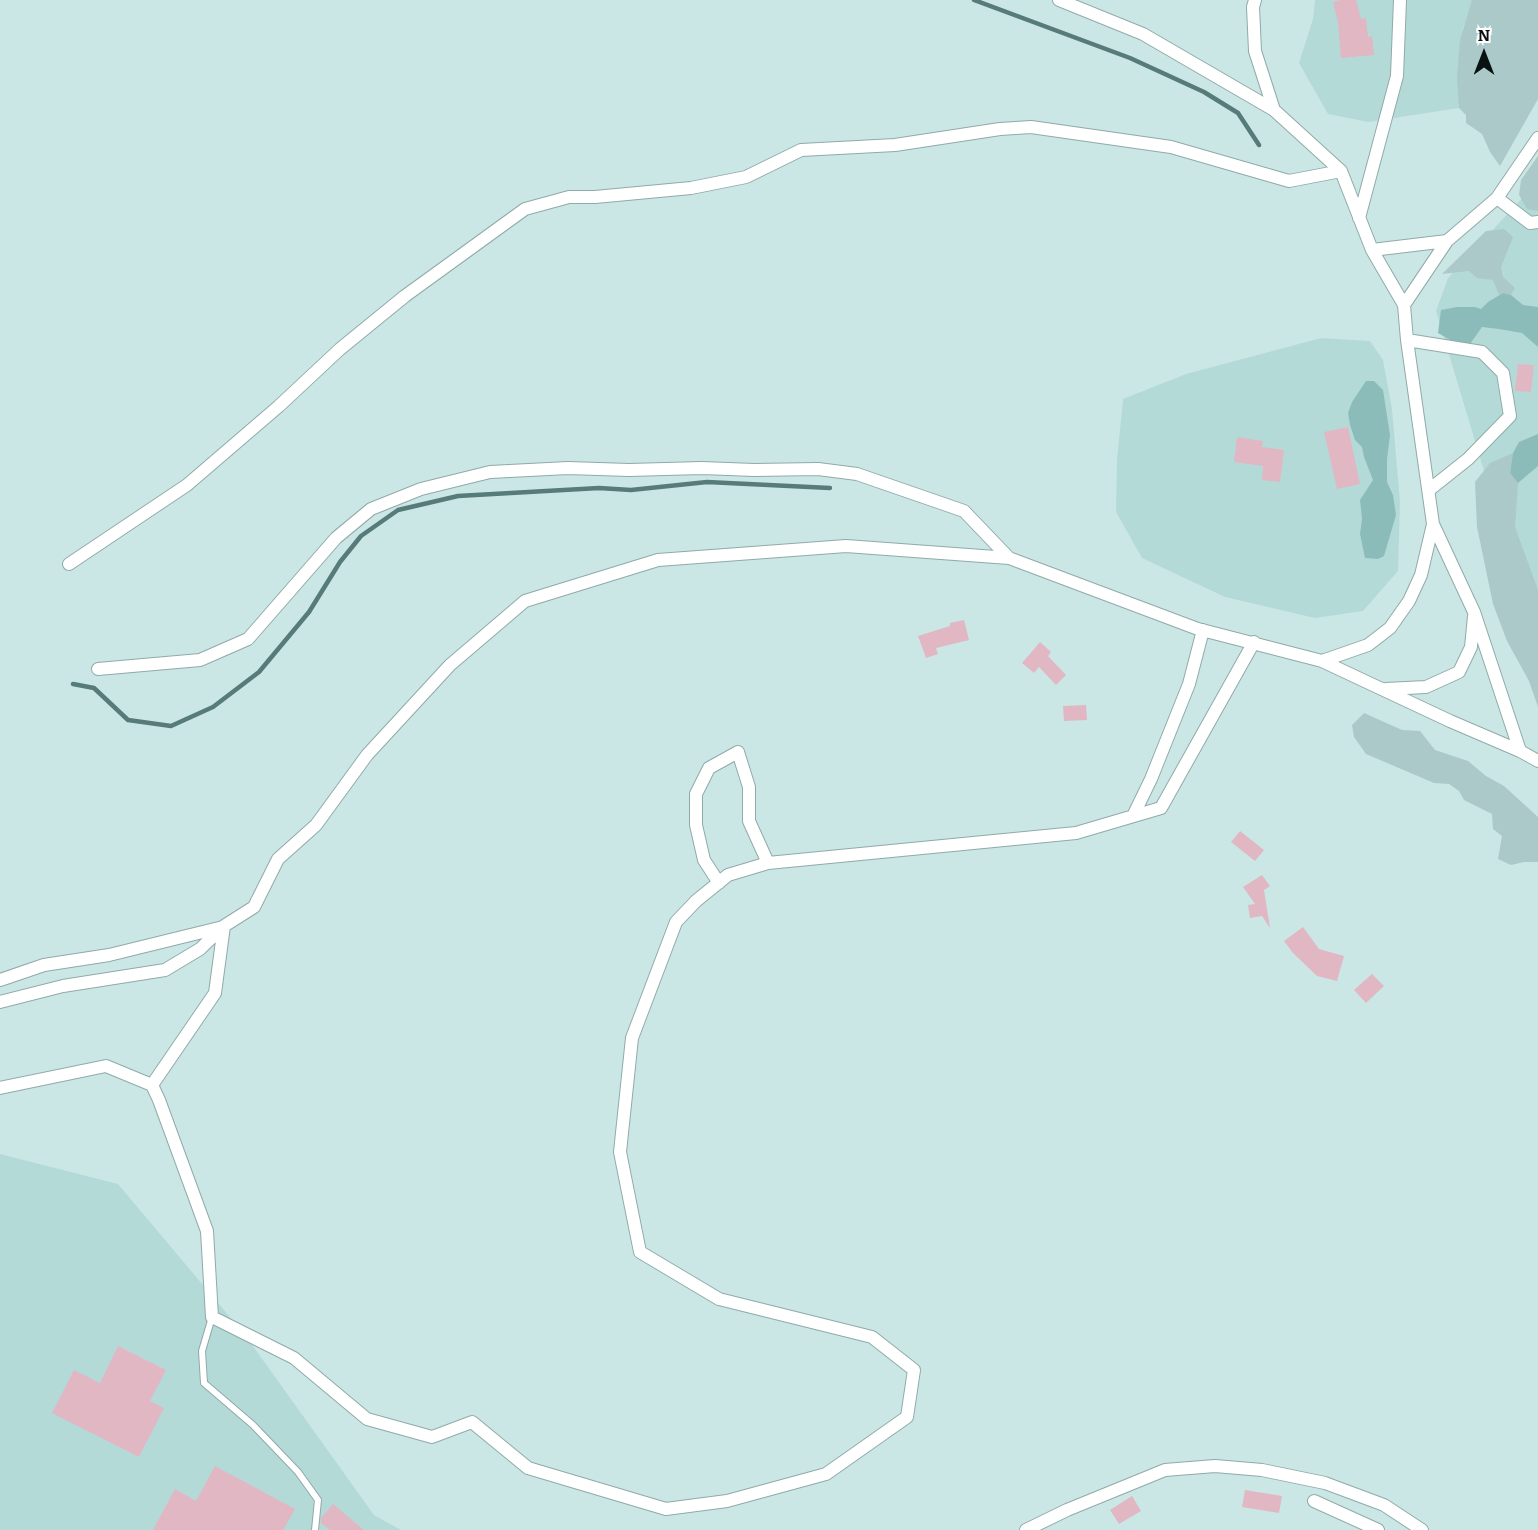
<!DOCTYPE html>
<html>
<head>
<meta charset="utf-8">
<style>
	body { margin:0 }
	#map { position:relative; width:1538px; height:1530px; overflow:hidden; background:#cae7e5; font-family:Bitter,serif }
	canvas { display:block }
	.north { position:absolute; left:1454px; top:24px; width:60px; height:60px; -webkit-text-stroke:4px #fff; paint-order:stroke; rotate:0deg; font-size:16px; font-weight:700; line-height:24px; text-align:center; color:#081211 }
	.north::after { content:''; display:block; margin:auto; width:21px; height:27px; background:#081211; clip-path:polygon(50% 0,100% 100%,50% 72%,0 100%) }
</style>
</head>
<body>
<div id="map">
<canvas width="1538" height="1530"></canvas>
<div class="north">N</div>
</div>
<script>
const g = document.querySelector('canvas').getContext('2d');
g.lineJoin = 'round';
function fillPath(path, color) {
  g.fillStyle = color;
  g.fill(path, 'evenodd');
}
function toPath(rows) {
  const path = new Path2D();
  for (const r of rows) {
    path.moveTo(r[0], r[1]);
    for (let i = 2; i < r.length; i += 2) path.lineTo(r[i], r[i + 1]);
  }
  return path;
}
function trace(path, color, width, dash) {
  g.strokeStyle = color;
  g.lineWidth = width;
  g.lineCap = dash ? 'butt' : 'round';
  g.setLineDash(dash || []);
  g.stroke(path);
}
fillPath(toPath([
	[1315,0,1475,0,1463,28,1459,108,1368,122,1328,114,1299,63,1313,19],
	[1538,181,1538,617,1490,491,1436,311,1448,278],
	[1321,338,1370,341,1383,360,1392,409,1400,502,1398,571,1363,611,1315,618,1225,597,1142,558,1116,512,1117,460,1123,399,1186,374],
	[0,1154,118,1184,245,1335,374,1515,401,1530,0,1530]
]), '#b4dad8');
fillPath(toPath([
	[1472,0,1538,0,1538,99,1500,166,1490,152,1482,134,1466,123,1466,115,1459,108,1457,78,1460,40],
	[1538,156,1538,211,1527,209,1519,195,1521,180],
	[1504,229,1513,237,1501,267,1503,277,1515,288,1511,295,1503,293,1499,295,1493,280,1477,278,1469,271,1442,274,1486,231],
	[1513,453,1510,473,1518,483,1515,527,1538,590,1538,707,1529,681,1507,641,1493,604,1477,527,1475,482,1490,463],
	[1364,713,1402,730,1420,731,1435,750,1468,761,1486,776,1504,786,1538,817,1538,862,1524,862,1511,865,1498,859,1502,836,1493,829,1492,814,1464,800,1459,791,1449,784,1434,783,1366,754,1354,737,1352,725]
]), '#abc9c8');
fillPath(toPath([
	[1503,293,1511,295,1523,305,1538,307,1538,347,1522,333,1499,329,1482,327,1470,344,1459,345,1438,333,1441,310,1457,307,1475,307,1481,309,1488,302],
	[1366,381,1374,381,1383,390,1390,435,1387,459,1387,482,1393,495,1396,515,1384,556,1378,559,1365,558,1360,534,1362,519,1360,500,1373,480,1364,457,1362,447,1355,440,1350,425,1348,413,1352,402],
	[1538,434,1538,466,1518,483,1510,473,1513,453,1519,442]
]), '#8cbcba');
trace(toPath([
	[974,0,1130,58,1204,92,1238,113,1259,145],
	[73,684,94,688,128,720,171,726,213,707,259,672,309,612,340,562,361,536,398,510,458,496,599,488,631,490,707,482,830,488]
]), '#577b79', 4.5);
fillPath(toPath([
	[1340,0,1356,0,1361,19,1366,18,1368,37,1372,36,1374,55,1341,58,1338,22,1333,2],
	[1518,364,1534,365,1531,392,1515,391],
	[1348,427,1360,484,1337,489,1324,432],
	[1237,437,1263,441,1262,447,1284,450,1280,482,1262,480,1263,466,1234,462],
	[964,620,969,640,936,648,938,654,926,658,918,636,950,626,950,623],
	[1040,642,1051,652,1048,656,1066,675,1056,685,1039,667,1034,673,1022,663],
	[1086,705,1087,720,1064,721,1063,706],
	[1240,831,1264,850,1255,861,1231,842],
	[1262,875,1270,886,1264,890,1270,928,1262,916,1250,918,1248,905,1255,904,1243,887],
	[1303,927,1319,949,1344,956,1337,981,1317,976,1293,953,1284,941],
	[1372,974,1384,986,1366,1003,1354,990],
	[118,1346,166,1370,150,1401,164,1408,139,1457,52,1413,74,1370,100,1383],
	[215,1466,295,1509,283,1530,153,1530,175,1489,196,1501],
	[1245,1490,1282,1496,1279,1513,1242,1507],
	[1132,1496,1141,1511,1119,1524,1110,1510],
	[333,1504,364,1530,330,1530,321,1523,321,1518]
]), '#e1b7c3');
const service = toPath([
	[212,1317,202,1351,204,1383,253,1425,298,1472,318,1500,315,1530]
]);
const minor = toPath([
	[1059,0,1143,34,1274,110,1341,171,1372,250,1404,305,1407,340,1433,524,1474,612,1520,751],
	[1255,0,1253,7,1255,51,1274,110],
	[1497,198,1530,223,1538,222],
	[1359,218,1397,76,1400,0],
	[1372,250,1447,241],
	[1404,305,1447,241,1497,198,1538,138],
	[1407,340,1482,352,1503,373,1510,416,1468,459,1429,490],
	[69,564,187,485,279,406,340,349,405,296,525,209,569,197,595,197,691,188,746,177,801,150,895,145,1000,129,1031,127,1171,147,1289,181,1341,171],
	[1322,661,1368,645,1390,628,1409,601,1421,575,1433,524],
	[98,669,200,660,248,639,336,538,371,509,421,489,490,472,568,468,629,470,702,468,754,470,818,469,857,474,964,511,1009,558],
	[1386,689,1426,687,1459,672,1471,647,1474,616],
	[1133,816,1151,779,1189,684,1203,630],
	[719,883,704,860,696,825,696,794,709,768,738,752,749,787,749,821,768,863],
	[0,980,44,965,109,955,223,927],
	[0,1002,63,986,165,970,200,949,224,926,254,907,278,859,316,825,367,755,450,665,525,601,658,560,846,546,1009,558,1198,629,1322,661,1450,721,1520,751,1538,761],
	[152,1085,159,1100,207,1231,212,1317,294,1358,367,1419,432,1437,472,1422,528,1468,666,1509,727,1501,826,1474,907,1417,914,1370,872,1337,719,1299,640,1252,620,1152,632,1038,676,922,696,901,728,875,768,863,1076,833,1161,808,1254,642],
	[0,1088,106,1066,152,1085,215,993,224,926],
	[1314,1501,1378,1530],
	[1026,1530,1067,1510,1165,1470,1215,1466,1262,1470,1325,1483,1384,1505,1422,1530]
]);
trace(service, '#90aaa9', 8);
trace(minor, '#90aaa9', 14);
trace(service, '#fff', 6);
trace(minor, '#fff', 12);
</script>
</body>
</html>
